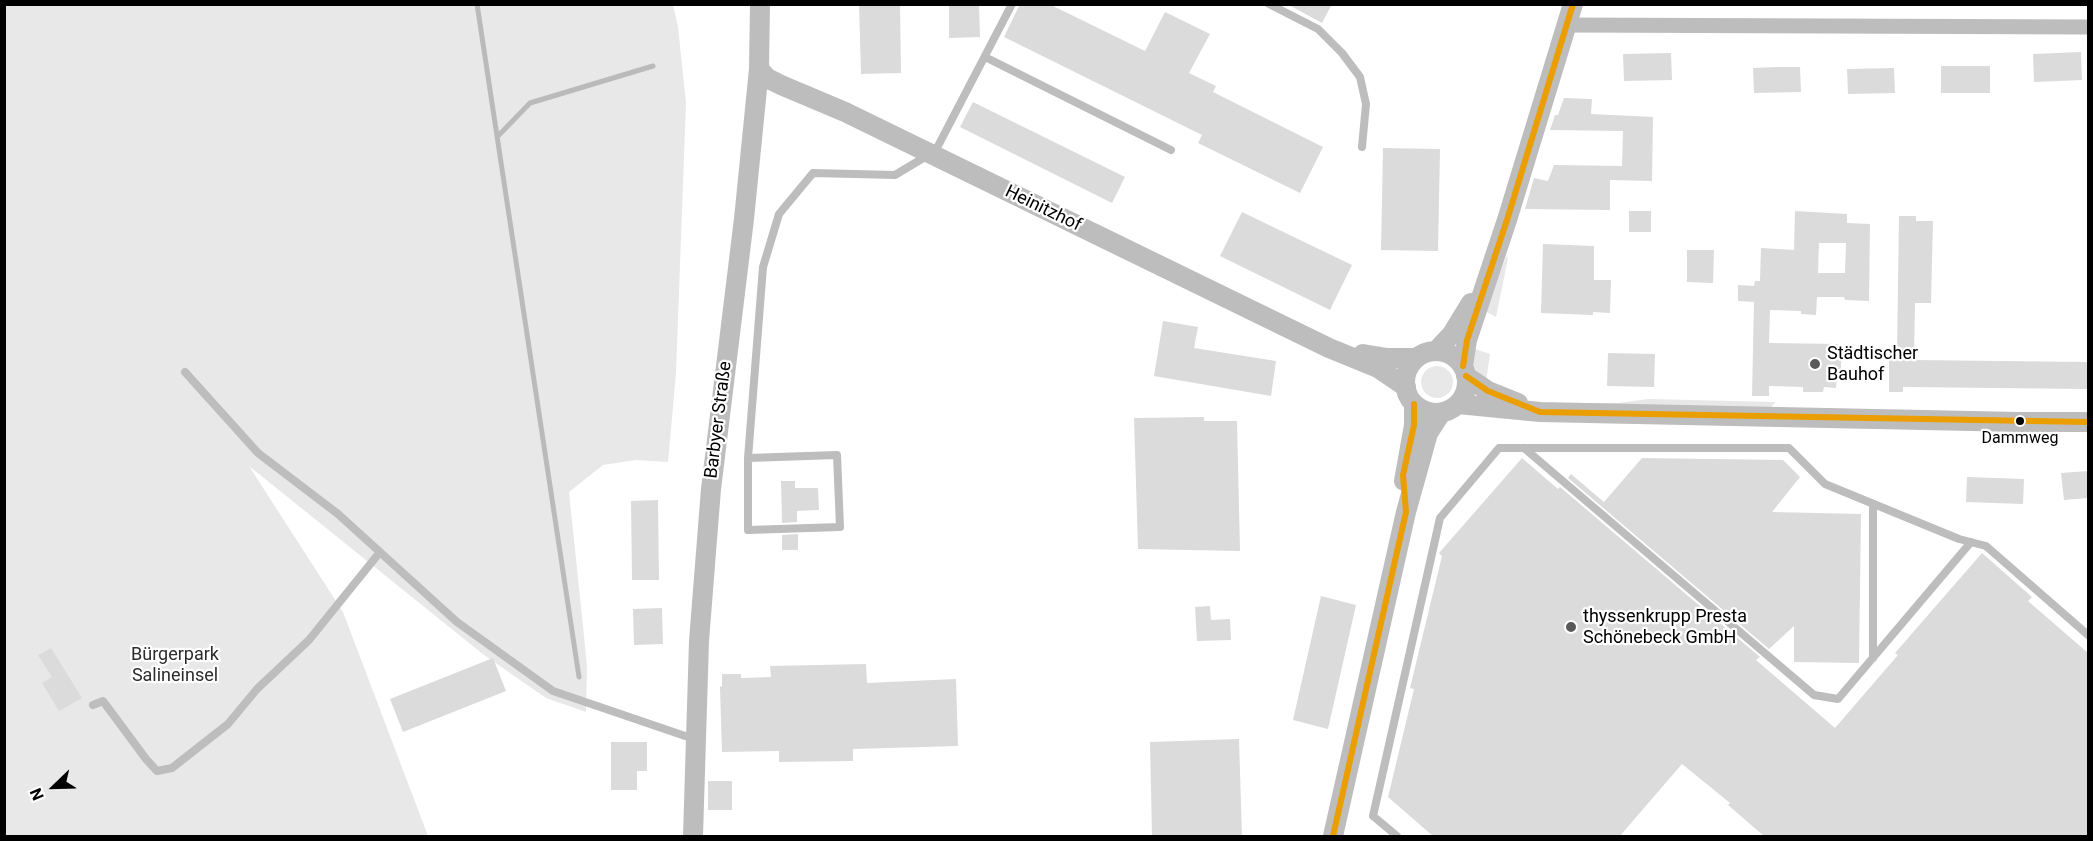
<!DOCTYPE html>
<html>
<head>
<meta charset="utf-8">
<style>
	body { margin:0 }
	#map { position:relative; width:2093px; height:841px; overflow:hidden; background:#fff; font-family:Roboto,sans-serif }
	canvas { display:block }
	.frame { position:absolute; inset:0; border:6px solid #000; pointer-events:none }
	.north { position:absolute; left:24px; top:757px; width:60px; height:60px; -webkit-text-stroke:4px #fff; paint-order:stroke; rotate:247deg; font-size:16px; font-weight:700; line-height:24px; text-align:center; color:#000 }
	.north::after { content:''; display:block; margin:auto; width:21px; height:27px; background:#000; clip-path:polygon(50% 0,100% 100%,50% 72%,0 100%) }
</style>
</head>
<body>
<div id="map">
<canvas width="2093" height="841"></canvas>
<div class="frame"></div>
<div class="north">N</div>
</div>
<script>
const g = document.querySelector('canvas').getContext('2d');
g.lineJoin = 'round';
function fillPath(path, color) {
  g.fillStyle = color;
  g.fill(path, 'evenodd');
}
function toPath(rows) {
  const path = new Path2D();
  for (const r of rows) {
    if (r.length === 3) {
      path.moveTo(r[0] + r[2], r[1]);
      path.arc(r[0], r[1], r[2], 0, 2 * Math.PI);
      continue;
    }
    path.moveTo(r[0], r[1]);
    for (let i = 2; i < r.length; i += 2) path.lineTo(r[i], r[i + 1]);
  }
  return path;
}
function trace(path, color, width, dash) {
  g.strokeStyle = color;
  g.lineWidth = width;
  g.lineCap = dash ? 'butt' : 'round';
  g.setLineDash(dash || []);
  g.stroke(path);
}
function label(font, color, halo, rows, align = 'center') {
  g.font = font + ' Roboto,sans-serif';
  g.lineWidth = 4.5;
  g.setLineDash([]);
  g.textBaseline = 'middle';
  g.strokeStyle = halo;
  g.fillStyle = color;
  for (const [text, x, y, turn = 0] of rows) {
    g.save();
    g.translate(x, y);
    g.rotate((+turn || 0) * Math.PI / 180);
    g.textAlign = isNaN(turn) ? turn : align;
    if (halo) g.strokeText(text, 0, 0);
    g.fillText(text, 0, 0);
    g.restore();
  }
}
fillPath(toPath([
	[5,5,673,5,678,27,686,103,676,373,668,462,636,460,603,465,569,492,584,636,587,668,586,712,546,698,484,655,249,466,343,612,428,836,5,836],
	[1506,257,1508,258,1496,317,1485,311],
	[1472,348,1490,354,1486,382,1475,369,1472,361],
	[1437,382,16],
	[1648,399,1776,402,1770,408,1578,405,1578,403,1618,403]
]), '#e8e8e8');
trace(toPath([
	[477,4,579,677],
	[498,136,530,103,653,66]
]), '#bababa', 5);
fillPath(toPath([
	[859,4,900,4,901,73,861,74],
	[949,4,979,4,980,37,949,38],
	[1020,4,1049,4,1145,51,1165,12,1210,34,1189,73,1216,86,1213,92,1323,147,1300,193,1198,143,1202,135,1004,37],
	[1287,4,1332,4,1322,23],
	[2081,52,2082,80,2034,82,2033,54],
	[1671,53,1672,80,1624,81,1623,54],
	[1941,66,1990,66,1990,93,1941,93],
	[1777,67,1800,67,1801,92,1754,93,1753,68],
	[1894,68,1895,93,1848,94,1847,69],
	[1564,98,1592,99,1591,114,1653,117,1652,181,1610,180,1610,210,1525,209,1534,178,1548,181,1554,165,1622,166,1623,131,1550,130,1555,115,1558,115],
	[973,102,1125,177,1112,203,960,127],
	[1383,148,1440,149,1438,251,1381,250],
	[1629,211,1651,211,1651,232,1629,232],
	[1795,211,1847,214,1847,223,1870,224,1869,301,1845,300,1844,297,1817,297,1816,315,1801,314,1801,311,1770,310,1769,343,1838,344,1837,356,1841,356,1841,371,1837,371,1836,388,1824,387,1823,392,1803,392,1803,387,1769,386,1769,396,1752,396,1754,302,1738,301,1738,285,1754,286,1755,281,1760,281,1761,248,1794,250],
	[1819,243,1846,243,1845,273,1818,273],
	[1242,212,1352,265,1330,310,1220,256],
	[1899,216,1916,216,1916,221,1933,221,1931,303,1915,303,1914,360,2088,362,2088,389,1903,387,1903,392,1889,392,1889,352,1897,352],
	[1543,244,1594,246,1594,280,1611,280,1610,313,1593,312,1593,315,1541,313],
	[1687,250,1714,250,1713,283,1687,282],
	[1163,321,1198,327,1194,348,1276,361,1271,396,1154,376],
	[1608,353,1655,354,1654,387,1607,386],
	[1204,417,1204,421,1237,421,1240,551,1138,549,1134,418],
	[1522,458,1558,489,1560,487,1760,657,1756,660,1835,728,1898,655,1895,653,1982,553,2032,597,2028,601,2088,653,2088,837,1765,837,1728,805,1730,803,1682,764,1619,837,1434,837,1388,797,1414,689,1410,688,1442,556,1439,553],
	[1642,458,1783,460,1800,477,1772,512,1861,514,1859,663,1794,662,1794,626,1769,649,1568,478,1571,474,1604,502],
	[2088,471,2088,498,2064,500,2061,473],
	[1967,477,2024,479,2023,504,1966,502],
	[781,481,795,481,795,488,818,488,819,510,797,511,797,522,782,523],
	[658,500,659,580,632,580,631,501],
	[798,534,798,550,782,550,782,535],
	[1321,596,1356,605,1328,729,1293,720],
	[1210,606,1211,620,1230,619,1231,640,1197,641,1195,607],
	[662,608,663,644,634,645,633,609],
	[51,648,82,698,59,711,42,683,52,677,38,655],
	[493,658,506,691,403,732,390,699],
	[866,664,867,683,956,679,958,746,853,749,853,761,779,762,779,751,722,752,720,687,722,686,722,674,741,674,741,678,771,677,770,666],
	[1239,739,1242,837,1152,837,1150,742],
	[611,742,647,742,647,771,637,771,637,790,611,790],
	[708,781,732,781,732,810,708,810]
]), '#dbdbdb');
trace(toPath([
	[1269,4,1318,29,1342,53,1360,77,1366,104,1362,147],
	[985,57,1171,150],
	[185,372,258,453,338,514,457,622,553,691,694,739],
	[1524,448,1814,695,1838,699,1971,542],
	[748,458,837,455,840,527,748,530,748,458,763,267,779,214,813,173,895,175,930,154,938,146,1012,4],
	[1873,658,1873,504],
	[93,705,103,701,146,759,157,771,172,768,228,724,257,689,309,640,380,552],
	[1397,836,1373,816,1440,518,1499,448,1789,448,1825,484,1959,539,1986,546,2088,635]
]), '#bdbdbd', 8);
trace(toPath([
	[1567,25,2088,27]
]), '#bdbdbd', 15);
trace(toPath([
	[759,69,767,78,781,85,845,112,1329,348,1378,368,1406,387],
	[1436,351,1452,334,1471,303],
	[1436,382,31],
	[1363,354,1387,358,1417,358],
	[1463,366,1467,340,1507,220,1573,4],
	[1466,376,1488,391,1518,403],
	[1458,404,1540,412,2019,422,2088,422],
	[1404,481,1414,425,1414,404],
	[693,836,699,641,711,489,744,219,759,69,760,4],
	[1333,836,1406,512,1428,433,1441,413]
]), '#bdbdbd', 20);
trace(toPath([
	[1463,366,1467,340,1507,220,1573,4],
	[1466,376,1488,391,1540,412,2088,422],
	[1333,836,1406,512,1403,475,1414,425,1414,404]
]), '#eb9e00', 6);
for (const [x, y, r, color] of [
	[1815,364,6,"#595959"],
	[2020,421,5,"#000"],
	[1571,627,6,"#595959"]
]) {
  const dot = new Path2D();
  dot.arc(x, y, r, 0, 2 * Math.PI);
  g.fillStyle = color;
  g.fill(dot);
  trace(dot, '#fff', 2);
}
label('16px', '#000', '#fff', [
	["Dammweg",2020,439]
]);
label('18px', '#000', '#fff', [
	["Heinitzhof",1043,209,26],
	["Barbyer Straße",719,420,-83]
]);
label('18px', '#000', '#fff', [
	["Städtischer",1827,354],
	["Bauhof",1827,375],
	["thyssenkrupp Presta",1583,617],
	["Schönebeck GmbH",1583,638]
], 'left');
label('18px', '#2c2c2c', '#fff', [
	["Bürgerpark",175,655],
	["Salineinsel",175,676]
]);
</script>
</body>
</html>
